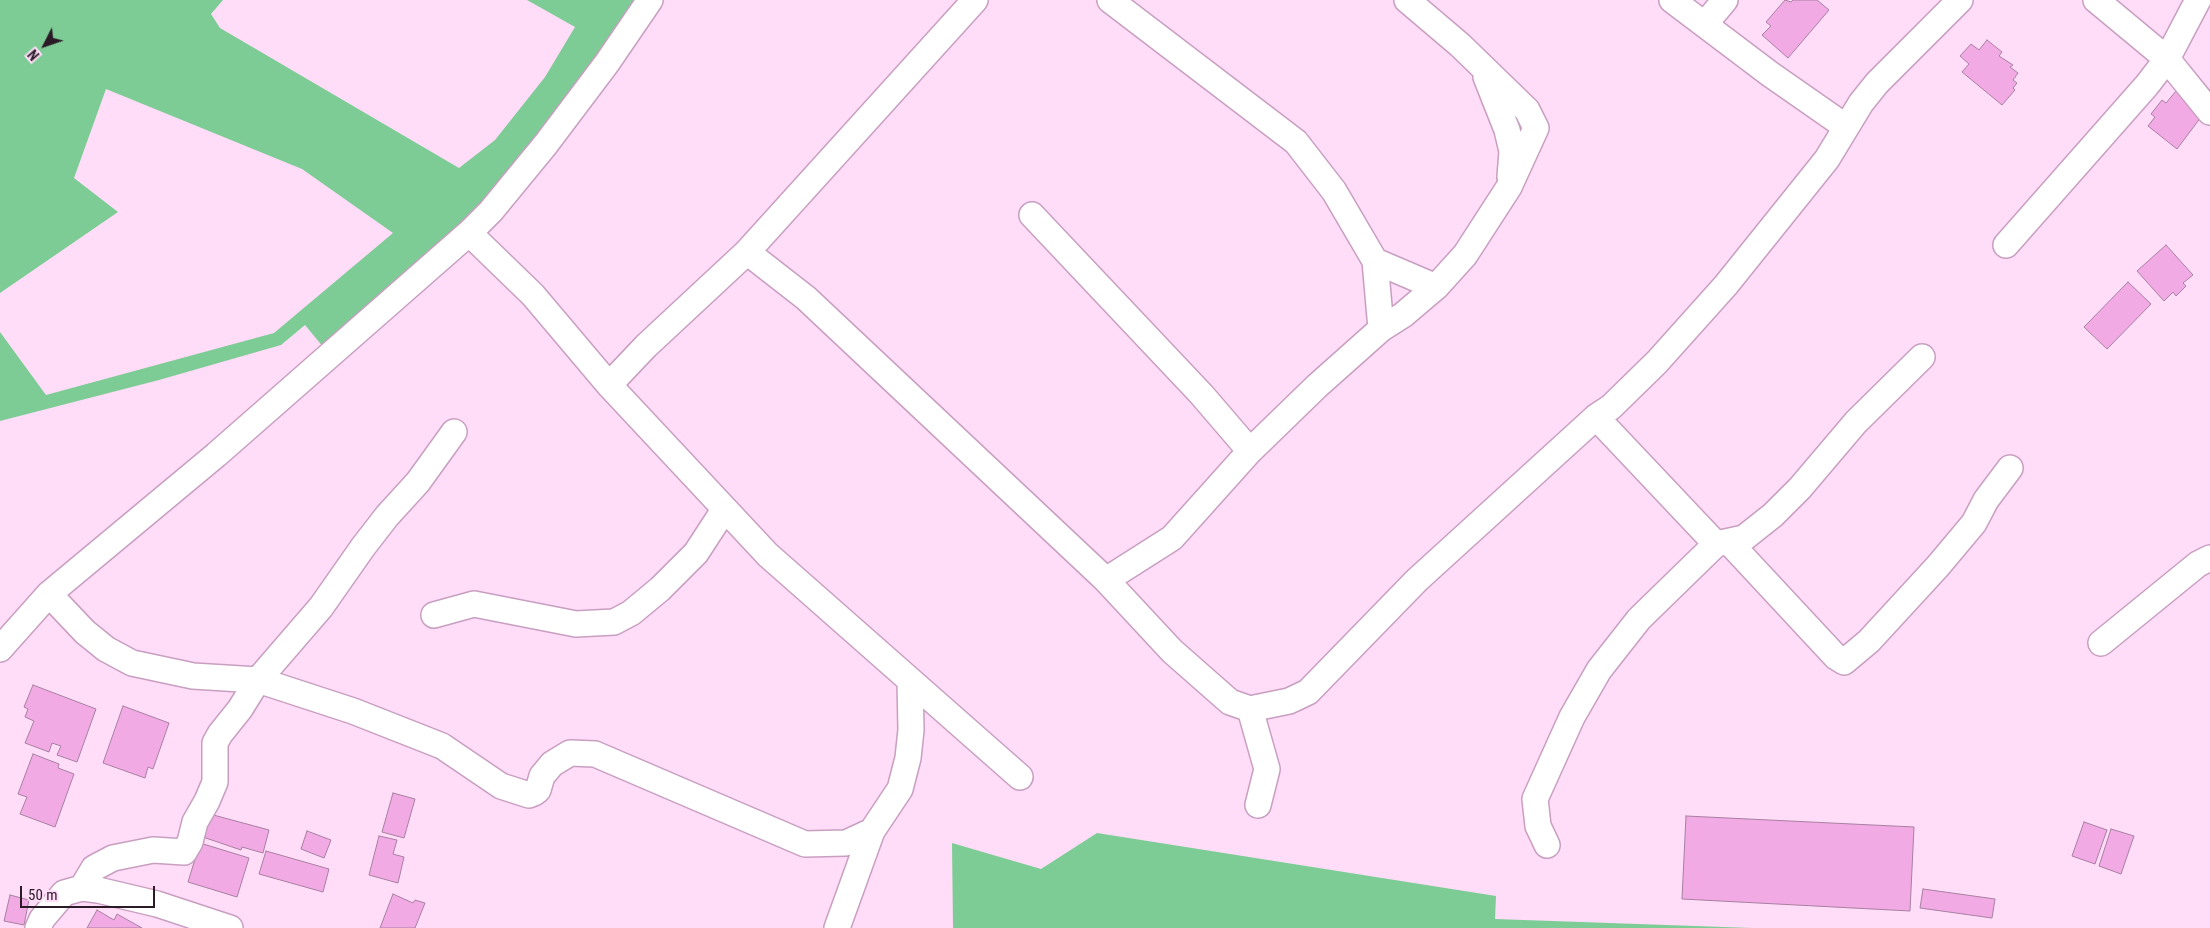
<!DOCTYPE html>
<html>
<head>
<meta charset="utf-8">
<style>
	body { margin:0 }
	#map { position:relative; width:2210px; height:928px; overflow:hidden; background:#ffdcf8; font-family:"Roboto Condensed",sans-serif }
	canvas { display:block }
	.north { position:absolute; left:20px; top:20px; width:50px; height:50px; -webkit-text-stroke:4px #ffdcf8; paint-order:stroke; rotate:229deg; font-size:14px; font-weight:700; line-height:20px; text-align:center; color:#2a1b27 }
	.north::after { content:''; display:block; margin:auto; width:18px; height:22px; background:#2a1b27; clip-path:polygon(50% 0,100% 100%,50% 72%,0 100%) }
	.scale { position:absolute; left:20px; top:886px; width:135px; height:22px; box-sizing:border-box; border:2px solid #2a1b27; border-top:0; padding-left:6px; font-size:15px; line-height:18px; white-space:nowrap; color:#2a1b27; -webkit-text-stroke:4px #ffdcf8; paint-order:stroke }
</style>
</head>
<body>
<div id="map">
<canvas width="2210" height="928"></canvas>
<div class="north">N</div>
<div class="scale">50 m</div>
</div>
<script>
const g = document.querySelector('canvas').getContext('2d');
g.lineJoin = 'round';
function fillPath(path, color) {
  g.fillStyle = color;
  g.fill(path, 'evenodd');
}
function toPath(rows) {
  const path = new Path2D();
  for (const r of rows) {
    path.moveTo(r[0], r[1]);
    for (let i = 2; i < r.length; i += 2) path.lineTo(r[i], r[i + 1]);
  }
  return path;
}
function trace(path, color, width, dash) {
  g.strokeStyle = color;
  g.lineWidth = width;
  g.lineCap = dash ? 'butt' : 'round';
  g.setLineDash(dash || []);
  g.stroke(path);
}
fillPath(toPath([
	[0,0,223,0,211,14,220,28,459,168,495,140,545,77,575,27,527,0,641,0,560,116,463,226,324,348,305,325,281,345,159,380,0,421,0,332,46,395,274,333,393,233,302,169,106,89,74,178,118,212,0,293],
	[1097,833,1496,896,1495,919,1752,928,953,928,952,843,1041,869]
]), '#7dcc95');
const building = toPath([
	[1785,0,1791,2,1793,0,1817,0,1829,10,1788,58,1762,35,1771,26,1766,22,1785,0],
	[1987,40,2002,52,1999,56,2013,65,2010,67,2018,73,2013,80,2017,83,2013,88,2015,90,2002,105,1962,72,1969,64,1960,56,1971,44,1979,50,1987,40],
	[2176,91,2204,113,2177,149,2148,126,2155,117,2151,114,2162,100,2166,103,2176,91],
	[2166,245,2193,275,2183,283,2186,286,2176,296,2173,292,2164,301,2137,271,2166,245],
	[2128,282,2151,304,2107,349,2084,327,2128,282],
	[33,685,96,709,77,762,57,755,61,746,52,743,49,752,25,743,34,721,25,717,28,709,24,707,33,685],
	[123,706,169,723,153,769,148,767,145,778,103,763,123,706],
	[33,754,59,764,58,768,74,774,55,827,20,814,27,797,18,794,33,754],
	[393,793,415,799,404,838,382,832,393,793],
	[206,813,269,830,263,853,242,847,241,850,200,836,206,813],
	[1686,816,1914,827,1910,911,1682,899,1686,816],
	[2084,822,2107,830,2095,864,2072,856,2084,822],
	[2111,829,2134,836,2121,874,2099,866,2111,829],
	[307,831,331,840,324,858,301,849,307,831],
	[379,836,397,840,393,854,404,857,398,883,369,875,379,836],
	[200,843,249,858,237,897,188,882,200,843],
	[266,851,329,869,323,892,259,874,266,851],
	[1923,889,1995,899,1992,918,1920,908,1923,889],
	[393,894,413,903,415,900,425,903,415,928,380,928,393,894],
	[10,895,29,900,24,925,4,921,10,895],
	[97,910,114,920,117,914,142,928,87,928,97,910]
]);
fillPath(building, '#f2aae5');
trace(building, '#a780a0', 1);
const minor = toPath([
	[1110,0,1296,142,1334,191,1375,261,1436,287],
	[1672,0,1770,74,1846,127],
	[2096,0,2167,59,2210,112],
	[1705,24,1725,0],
	[1486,77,1507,130,1512,151,1510,177],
	[1032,215,1202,395,1250,451],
	[469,233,533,295,609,385,768,555,1020,777],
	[2006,245,2147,85,2167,59,2198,0],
	[747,252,806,298,1106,580,1172,651,1230,702,1250,709,1289,701,1308,692,1417,580,1596,417,1611,407,1657,362,1726,285,1827,159,1861,103,1877,83,1960,0],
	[1375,261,1381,329],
	[609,385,646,346,747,252,975,0],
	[1596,417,1716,544],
	[1729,542,1836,657,1844,662,1869,641,1938,566,1974,523,1986,500,2010,468],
	[1106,580,1172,538,1250,451,1317,386,1381,329,1403,315,1436,287,1465,255,1509,187,1536,128,1527,110,1460,45,1407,0],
	[49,594,85,632,106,649,132,663,193,676,258,680,353,711,442,746,501,786,529,795,534,793,538,790,542,776,552,764,570,753,595,754,805,844,846,843,872,831,900,789,908,758,911,730,910,680],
	[434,615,474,604,576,624,614,622,631,613,660,589,696,553,724,510],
	[2101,643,2198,564,2210,558],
	[0,649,49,594,216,455,469,233,491,211,546,144,607,63,650,0],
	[1250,709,1267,769,1258,805],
	[1547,845,1538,826,1535,799,1572,717,1599,670,1639,619,1716,544,1744,538,1773,515,1800,488,1856,422,1922,357],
	[82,888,94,868,113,858,153,850,184,852,190,842,195,822,207,801,215,782,215,743,220,734,240,709,258,680,321,607,363,547,387,516,418,482,454,432],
	[38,928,42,919,64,893,82,888,98,890,157,904,230,928],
	[837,928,872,831]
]);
trace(minor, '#c89fc0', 28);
trace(minor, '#fff', 25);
</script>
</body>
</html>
